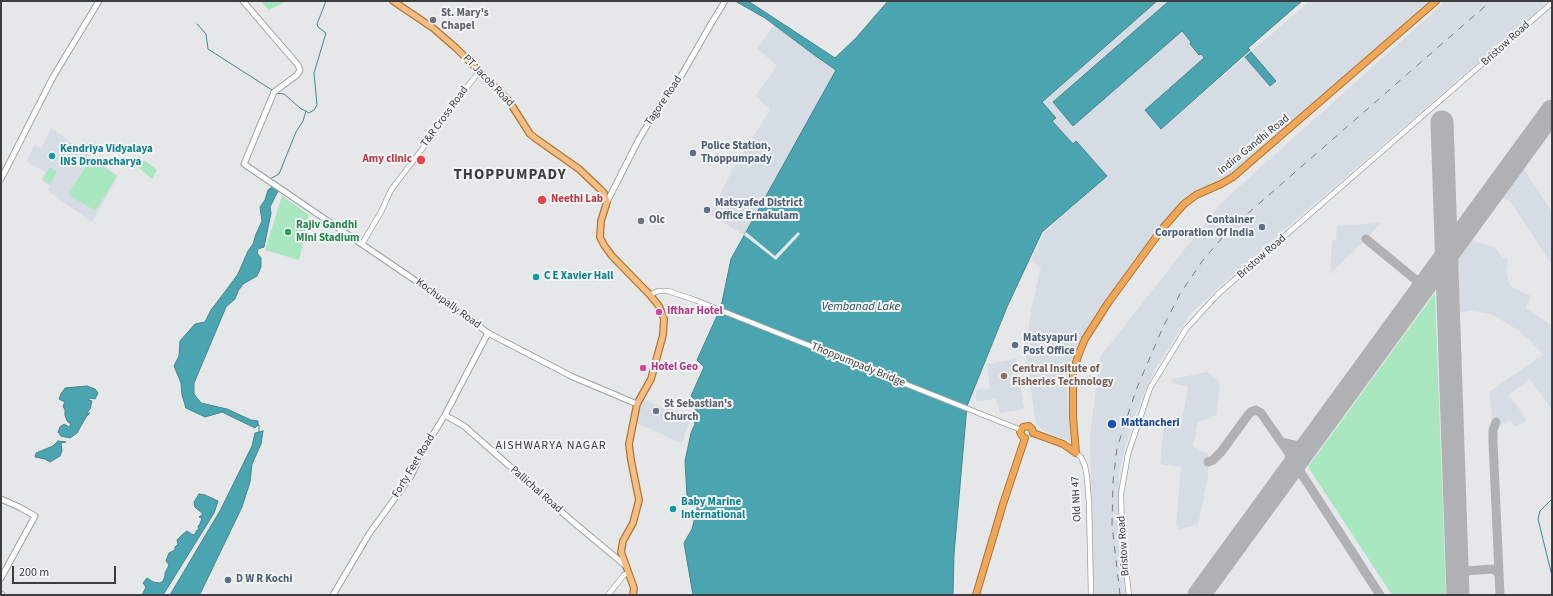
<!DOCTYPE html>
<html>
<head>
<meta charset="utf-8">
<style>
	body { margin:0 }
	#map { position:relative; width:1553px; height:596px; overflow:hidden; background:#e5e7e9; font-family:"Source Sans 3",sans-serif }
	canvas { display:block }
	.frame { position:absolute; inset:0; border:2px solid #3c3d3e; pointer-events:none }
	.scale { position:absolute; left:12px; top:566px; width:104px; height:18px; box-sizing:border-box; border:2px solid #3c3d3e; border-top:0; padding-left:5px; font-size:12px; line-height:14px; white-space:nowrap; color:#3c3d3e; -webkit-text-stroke:3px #f2f4f6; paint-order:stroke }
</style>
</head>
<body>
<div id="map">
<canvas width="1553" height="596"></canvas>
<div class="frame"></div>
<div class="scale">200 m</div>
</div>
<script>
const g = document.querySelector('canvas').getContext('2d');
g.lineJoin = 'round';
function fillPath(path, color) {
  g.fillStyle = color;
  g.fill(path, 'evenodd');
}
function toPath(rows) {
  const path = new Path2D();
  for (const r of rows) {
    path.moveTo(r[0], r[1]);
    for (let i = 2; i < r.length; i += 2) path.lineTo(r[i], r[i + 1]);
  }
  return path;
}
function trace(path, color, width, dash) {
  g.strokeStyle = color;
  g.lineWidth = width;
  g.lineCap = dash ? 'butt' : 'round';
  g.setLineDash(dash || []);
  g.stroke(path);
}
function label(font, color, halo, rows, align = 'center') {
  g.font = font + ' "Source Sans 3",sans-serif';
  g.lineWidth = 4;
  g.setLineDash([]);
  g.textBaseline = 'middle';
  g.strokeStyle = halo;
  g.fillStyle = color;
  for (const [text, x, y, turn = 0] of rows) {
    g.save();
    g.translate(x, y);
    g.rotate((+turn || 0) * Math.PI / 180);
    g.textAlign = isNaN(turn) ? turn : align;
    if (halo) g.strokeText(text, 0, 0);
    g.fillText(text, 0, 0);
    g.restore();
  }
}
fillPath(toPath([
	[1157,1,1169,1,1053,102,1073,125,1181,31,1191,42,1190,45,1199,55,1202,54,1204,58,1145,109,1161,129,1310,1,1433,1,1267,142,1230,176,1197,191,1180,205,1164,223,1136,258,1085,332,1075,351,1069,366,1067,379,1070,441,1042,430,1036,423,1025,350,1032,306,1041,266,1031,261,1044,233,1106,176,1076,142,1073,144,1052,121,1055,118,1041,102],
	[1446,1,1549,1,1230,277,1191,313,1154,371,1132,422,1119,472,1119,534,1125,595,1095,595,1093,583,1090,435,1100,357,1221,203],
	[774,25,817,57,837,70,744,235,710,214,732,171,770,110,756,96,777,65,757,49],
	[51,128,118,176,92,222,47,190,50,186,41,180,46,172,27,162,34,145,42,148],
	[1522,167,1552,212,1552,265,1510,201,1502,197],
	[1381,223,1366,239,1330,274,1332,241,1336,240,1337,226],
	[1471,240,1495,247,1503,258,1508,260,1506,272,1510,286,1531,296,1526,308,1552,326,1552,410,1530,379,1507,396,1509,399,1511,398,1527,420,1515,427,1512,422,1509,421,1499,425,1492,417,1489,392,1543,355,1529,339,1519,331,1497,317,1487,313,1471,311,1458,313,1456,259],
	[1016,359,1024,409,1000,413,996,399,976,401,976,390,990,388,987,364],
	[1208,372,1220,383,1216,415,1198,422,1193,446,1198,450,1208,453,1208,479,1206,486,1198,525,1179,529,1176,525,1181,467,1160,464,1164,426,1181,428,1188,386,1171,383,1172,379],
	[643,398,664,409,671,408,687,416,689,419,689,424,682,442,681,443,635,422,641,403]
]), '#d5dce4');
fillPath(toPath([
	[261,1,287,1,269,10],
	[91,159,117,176,95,211,68,194],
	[144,160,157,170,152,179,138,167],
	[50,167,57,172,50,184,43,179],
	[282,196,309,215,299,260,265,250],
	[1435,293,1446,595,1392,595,1308,467]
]), '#a8e6c0');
const water = toPath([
	[735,1,748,1,835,58,856,38,888,1,1157,1,1042,102,1056,118,1052,121,1073,144,1076,141,1107,176,1042,232,1007,307,967,406,954,554,953,595,693,595,684,543,692,529,699,500,687,496,685,461,691,433,695,424,693,418,697,402,691,396,704,367,697,360,721,307,731,259,836,70,817,57,765,18,735,1],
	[1169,1,1302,1,1248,48,1250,50,1161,129,1145,110,1204,58,1202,54,1199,55,1190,44,1191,42,1182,31,1073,126,1053,102,1169,1],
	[1251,52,1276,81,1270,86,1245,57,1251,52],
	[272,187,278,191,270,207,271,213,264,247,258,249,257,253,261,258,261,267,257,276,243,284,238,291,235,299,226,307,194,383,194,394,201,403,227,409,251,420,258,421,258,425,255,428,222,412,205,417,186,408,182,395,181,383,174,366,179,356,180,341,195,324,205,322,211,310,224,293,238,274,248,251,253,244,256,234,262,221,260,207,265,200,268,190,272,187],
	[87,386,95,389,98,393,95,399,91,398,88,400,92,401,90,409,86,414,90,413,86,417,77,433,70,438,61,436,58,432,60,427,64,424,69,427,71,424,67,421,65,415,65,410,63,406,65,402,59,399,61,394,65,388,87,386],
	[263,431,261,444,252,464,250,482,242,507,201,592,199,595,170,595,221,509,252,446,255,433,263,431],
	[58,441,66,442,61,443,62,451,60,456,50,462,45,459,35,457,36,453,53,446,58,441],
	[199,494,205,495,218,501,214,513,163,595,142,595,146,587,143,583,147,578,153,582,160,583,163,581,165,576,165,573,169,565,166,561,167,558,169,553,175,550,175,547,178,544,177,540,182,535,187,531,193,535,195,534,197,530,199,530,198,526,200,524,202,518,199,517,203,514,195,507,194,502,199,494]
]);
fillPath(water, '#4aa5b0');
trace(water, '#46868e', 1);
fillPath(toPath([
	[746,232,775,256,798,232,800,234,776,260,744,235]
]), '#e5e7e9');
trace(toPath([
	[197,24,206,34,208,49,211,51,272,90],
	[276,93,284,94,300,108,309,113,314,110,317,105,314,73,326,33,318,27,317,24,326,1],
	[270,179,279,174,296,132,303,121,306,111],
	[257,425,259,425,259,432],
	[1552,499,1540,511,1538,519,1552,576]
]), '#46868e', 1);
trace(toPath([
	[1366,239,1416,280,1419,285,1418,294],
	[1416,280,1422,281,1430,278],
	[1496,422,1493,430,1493,442,1500,595],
	[1281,442,1306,448],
	[1299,456,1298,464,1301,473],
	[1208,462,1213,460,1221,452,1248,415,1251,412,1256,410,1261,413,1288,452,1291,460,1288,471],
	[1288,471,1294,468,1298,469,1301,473,1380,595],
	[1458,577,1461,573,1465,571,1494,569,1499,574]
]), '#b0b1b2', 9);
trace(toPath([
	[1442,122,1458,595],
	[1199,595,1552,111]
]), '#b0b1b2', 23);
const tertiary = toPath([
	[362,244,381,212,391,190,429,140,451,107,479,72],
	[650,295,658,291,668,291,695,300,1021,430],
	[1076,453,1081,457,1085,466,1087,477,1089,503,1091,595],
	[608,595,624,575,628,573],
	[1129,595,1122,538,1121,494,1128,454,1150,388,1186,329,1218,294,1552,3]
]);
const secondary = toPath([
	[243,1,298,65,300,70,297,75,274,92,244,164,444,300,488,333,573,377,637,404],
	[1,179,53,77,99,1],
	[607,202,639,139,657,109,677,83,711,24,725,1],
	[445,415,464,426,572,521,626,566],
	[1,499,19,507,35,516,1,578],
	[1,594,2,595],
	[333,595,369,534,411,476,424,449,445,415,488,333]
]);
const primary = toPath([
	[393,1,433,28,456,48,509,101,530,134,535,138,579,169,599,188,604,193,607,202,601,221,600,237,604,245,612,256,650,295,659,306,664,319,663,335,651,379,637,404,629,444,631,460,639,500,633,523,623,541,621,552,634,588,633,595]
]);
const trunk = toPath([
	[1033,433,1063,444,1076,453],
	[1025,438,1022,436,1020,432,1023,427,1029,426,1032,429,1033,433],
	[1076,453,1073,417,1073,373,1078,356,1085,339,1108,303,1162,229,1184,204,1196,195,1221,184,1233,177,1436,1],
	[976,595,1003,504,1025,438]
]);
trace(tertiary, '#9fa0a2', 6);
trace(secondary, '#9fa0a2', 7);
trace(primary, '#ae7534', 8);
trace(trunk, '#ae7534', 8);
trace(tertiary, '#fff', 4.5);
trace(secondary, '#fff', 5);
trace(primary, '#f4be82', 5.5);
trace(trunk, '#f0a858', 6);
trace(toPath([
	[1120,595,1112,525,1113,482,1117,448,1136,390,1163,327,1180,294,1203,260,1222,238,1246,215,1491,1]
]), '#7a7b7c', 1, [7, 7]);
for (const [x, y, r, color] of [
	[433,20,4,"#6b7280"],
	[693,153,4,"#5c6f8a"],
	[52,156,4,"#0f9aa8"],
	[421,160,5,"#e0444e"],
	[542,200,5,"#e0444e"],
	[707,210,4,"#5c6f8a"],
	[641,221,4,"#6b7280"],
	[1262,227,4,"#5c6f8a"],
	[288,232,4,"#2e9e5b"],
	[536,277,4,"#0f9aa8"],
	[659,312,4,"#d1479c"],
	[1015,345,4,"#5c6f8a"],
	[643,368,4,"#d1479c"],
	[1004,376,4,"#8d6e63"],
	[656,411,4,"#6b7280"],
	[1112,424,5,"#1a4fb4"],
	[673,509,4,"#0f9aa8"],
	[228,580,4,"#5c6f8a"]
]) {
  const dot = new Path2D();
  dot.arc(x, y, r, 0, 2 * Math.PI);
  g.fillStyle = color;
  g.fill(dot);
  trace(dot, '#f2f4f6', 1.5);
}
label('bold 11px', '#5b616d', '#f2f4f6', [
	["St. Mary's",441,14],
	["Chapel",441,27],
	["Olc",649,221],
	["St Sebastian's",664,405],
	["Church",664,418]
], 'left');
label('11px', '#3c3d3e', '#f2f4f6', [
	["Bristow Road",1506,44,-42],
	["PT Jacob Road",488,81,46],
	["Tagore Road",664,101,-56],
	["T&R Cross Road",445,117,-54],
	["Indira Gandhi Road",1254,145,-39],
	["Bristow Road",1262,257,-41],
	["Kochupally Road",448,304,36],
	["Thoppumpady Bridge",858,365,22],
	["Forty Feet Road",414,466,-59],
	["Pallichal Road",536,490,41],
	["Old NH 47",1077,499,-93],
	["Bristow Road",1124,546,-94]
]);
label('bold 11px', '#4e5e75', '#f2f4f6', [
	["Police Station,",701,147],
	["Thoppumpady",701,160],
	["Matsyafed District",715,204],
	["Office Ernakulam",715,217],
	["Container",1254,221,"right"],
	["Corporation Of India",1254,234,"right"],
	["Matsyapuri",1023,339],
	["Post Office",1023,352],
	["D W R Kochi",236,580]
], 'left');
label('bold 11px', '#0d838f', '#f2f4f6', [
	["Kendriya Vidyalaya",60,150],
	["INS Dronacharya",60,163],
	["C E Xavier Hall",544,277],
	["Baby Marine",681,503],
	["International",681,516]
], 'left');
label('bold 11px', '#be3a42', '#f2f4f6', [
	["Amy clinic",412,160],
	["Neethi Lab",551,200,"left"]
], 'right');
label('bold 11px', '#27864d', '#f2f4f6', [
	["Rajiv Gandhi",296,226],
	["Mini Stadium",296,239]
], 'left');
label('bold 11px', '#b23c85', '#f2f4f6', [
	["Ifthar Hotel",667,312],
	["Hotel Geo",651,368]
], 'left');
label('bold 11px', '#785e54', '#f2f4f6', [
	["Central Insitute of",1012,370],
	["Fisheries Technology",1012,383]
], 'left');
label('bold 11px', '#164399', '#f2f4f6', [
	["Mattancheri",1121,424]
], 'left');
label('italic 12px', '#275055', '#f2f4f6', [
	["Vembanad Lake",861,307]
]);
g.letterSpacing = '1px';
label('12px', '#3c3d3e', '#f2f4f6', [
	["AISHWARYA NAGAR",551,446]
]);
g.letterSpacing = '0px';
g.letterSpacing = '1px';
label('bold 15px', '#3c3d3e', '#f2f4f6', [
	["THOPPUMPADY",510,176]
]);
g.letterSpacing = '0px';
</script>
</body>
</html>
